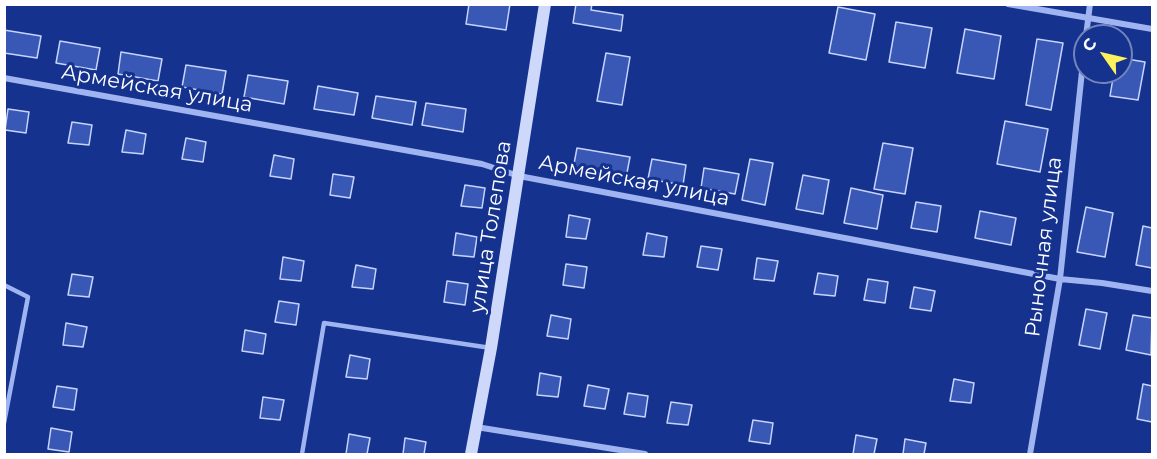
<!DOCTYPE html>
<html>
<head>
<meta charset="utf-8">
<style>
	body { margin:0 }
	#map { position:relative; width:1157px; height:459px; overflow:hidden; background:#15328e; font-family:Montserrat,sans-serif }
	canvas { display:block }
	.frame { position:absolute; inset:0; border:6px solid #fff; pointer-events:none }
	.north { position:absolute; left:1073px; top:24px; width:60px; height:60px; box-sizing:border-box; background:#15328e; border:2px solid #7384bb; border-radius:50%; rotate:304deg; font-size:16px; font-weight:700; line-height:24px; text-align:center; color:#fff }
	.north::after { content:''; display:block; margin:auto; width:21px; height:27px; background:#fff05e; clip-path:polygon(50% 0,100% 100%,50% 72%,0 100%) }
</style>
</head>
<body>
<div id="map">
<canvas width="1157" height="459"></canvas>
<div class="frame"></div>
<div class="north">С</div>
</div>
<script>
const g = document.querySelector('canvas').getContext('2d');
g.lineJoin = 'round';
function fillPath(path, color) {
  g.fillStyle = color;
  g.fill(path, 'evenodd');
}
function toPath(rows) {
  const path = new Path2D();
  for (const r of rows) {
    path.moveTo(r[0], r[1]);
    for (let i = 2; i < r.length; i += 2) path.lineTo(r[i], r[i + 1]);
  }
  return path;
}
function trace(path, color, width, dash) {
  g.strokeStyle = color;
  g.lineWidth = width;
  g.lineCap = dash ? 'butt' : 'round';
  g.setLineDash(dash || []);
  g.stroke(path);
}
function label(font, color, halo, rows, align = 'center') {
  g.font = font + ' Montserrat,sans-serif';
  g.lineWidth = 6;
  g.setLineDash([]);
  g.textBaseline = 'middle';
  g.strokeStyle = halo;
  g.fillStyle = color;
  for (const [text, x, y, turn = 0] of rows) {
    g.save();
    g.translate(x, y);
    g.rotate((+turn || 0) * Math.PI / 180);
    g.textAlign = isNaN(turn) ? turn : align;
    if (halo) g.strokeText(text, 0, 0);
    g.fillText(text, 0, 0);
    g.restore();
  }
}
const building = toPath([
	[469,4,510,4,506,30,466,24,469,4],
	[576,4,592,4,591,10,623,15,621,31,573,23,576,4],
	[838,7,875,14,866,60,829,53,838,7],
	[896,22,932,28,925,68,889,62,896,22],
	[965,29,1001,36,994,79,957,73,965,29],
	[4,30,41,36,37,58,4,53,4,30],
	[1037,39,1063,43,1051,110,1026,105,1037,39],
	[60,41,100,48,96,70,56,63,60,41],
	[121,52,162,59,158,81,118,74,121,52],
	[606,53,630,57,622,105,597,101,606,53],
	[1121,58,1145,62,1138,100,1110,96,1114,72,1121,72,1121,58],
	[186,65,226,71,222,94,182,87,186,65],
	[248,75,288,81,284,104,244,97,248,75],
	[318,86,358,93,354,115,314,109,318,86],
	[376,96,416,102,412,125,372,118,376,96],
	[426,103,466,109,463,132,422,125,426,103],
	[8,109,29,112,26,133,5,130,8,109],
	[1005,121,1048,129,1040,172,997,164,1005,121],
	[72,122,92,125,89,145,68,143,72,122],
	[126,130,146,134,143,154,122,152,126,130],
	[186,138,206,142,203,162,182,159,186,138],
	[883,143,913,148,905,194,874,189,883,143],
	[577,148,630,157,626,178,573,169,577,148],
	[274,155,294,159,291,179,270,176,274,155],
	[652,159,686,165,683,185,648,179,652,159],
	[750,159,773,163,765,205,742,200,750,159],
	[704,168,739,174,735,194,701,188,704,168],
	[333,174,354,177,350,198,330,195,333,174],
	[803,175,829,180,823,214,796,209,803,175],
	[465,185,485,188,482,208,461,206,465,185],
	[851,188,883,195,877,229,844,223,851,188],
	[916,202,941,206,937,232,911,228,916,202],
	[1086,207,1113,213,1105,257,1077,252,1086,207],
	[980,211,1016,218,1011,245,975,238,980,211],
	[569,215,590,219,586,239,566,237,569,215],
	[1143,226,1152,228,1152,268,1136,265,1143,226],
	[456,233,477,237,474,257,453,255,456,233],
	[647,233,667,237,664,257,643,255,647,233],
	[701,246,722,249,718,270,697,267,701,246],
	[283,257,304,261,301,281,280,279,283,257],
	[757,258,778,261,774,281,754,279,757,258],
	[566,264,587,267,584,288,563,285,566,264],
	[356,265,376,269,373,289,352,287,356,265],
	[818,273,838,276,835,296,814,294,818,273],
	[72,274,93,277,89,297,68,295,72,274],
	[868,279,888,282,885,303,864,300,868,279],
	[447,281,468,284,465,305,444,302,447,281],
	[914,287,935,291,931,311,910,308,914,287],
	[279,301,299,304,296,325,275,322,279,301],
	[1086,309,1107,313,1100,349,1079,345,1086,309],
	[551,315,571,319,568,339,547,336,551,315],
	[1133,315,1152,318,1151,355,1126,350,1133,315],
	[66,323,87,327,83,347,63,345,66,323],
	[245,330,266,334,263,354,242,351,245,330],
	[350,355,370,359,367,379,346,377,350,355],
	[540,373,561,377,558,397,537,395,540,373],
	[954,379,974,383,971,403,950,401,954,379],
	[1143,384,1152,386,1152,422,1137,419,1143,384],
	[588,385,609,389,605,409,584,406,588,385],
	[57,386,77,389,74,410,53,407,57,386],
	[628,393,648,396,645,417,624,414,628,393],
	[263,397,284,400,280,420,260,418,263,397],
	[671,402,692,405,688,425,667,423,671,402],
	[753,420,773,423,770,444,749,441,753,420],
	[51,428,72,432,69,452,48,449,51,428],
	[349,434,370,438,367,454,346,454,349,434],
	[856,435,877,439,874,454,853,454,856,435],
	[405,438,426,442,424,454,403,454,405,438],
	[905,439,926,443,924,454,903,454,905,439]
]);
fillPath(building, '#3958b5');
trace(building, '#c6d4fb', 1.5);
trace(toPath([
	[4,285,28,297,4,423],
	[302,454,324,323,491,348]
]), '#9fb4f0', 4.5);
trace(toPath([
	[1008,4,1152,29],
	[1086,36,1090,4],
	[4,78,482,164,519,176,1060,279,1102,283,1152,291],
	[476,427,645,454],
	[1030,454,1060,279,1085,43]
]), '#9fb4f0', 6);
trace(toPath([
	[471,454,491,348,545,4]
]), '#cdd8fb', 12);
label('21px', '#fff', '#15328e', [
	["Армейская улица",157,89,10],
	["Армейская улица",634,181,11],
	["улица Толепова",491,227,-81],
	["Рыночная улица",1044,247,-83]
]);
</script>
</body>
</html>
